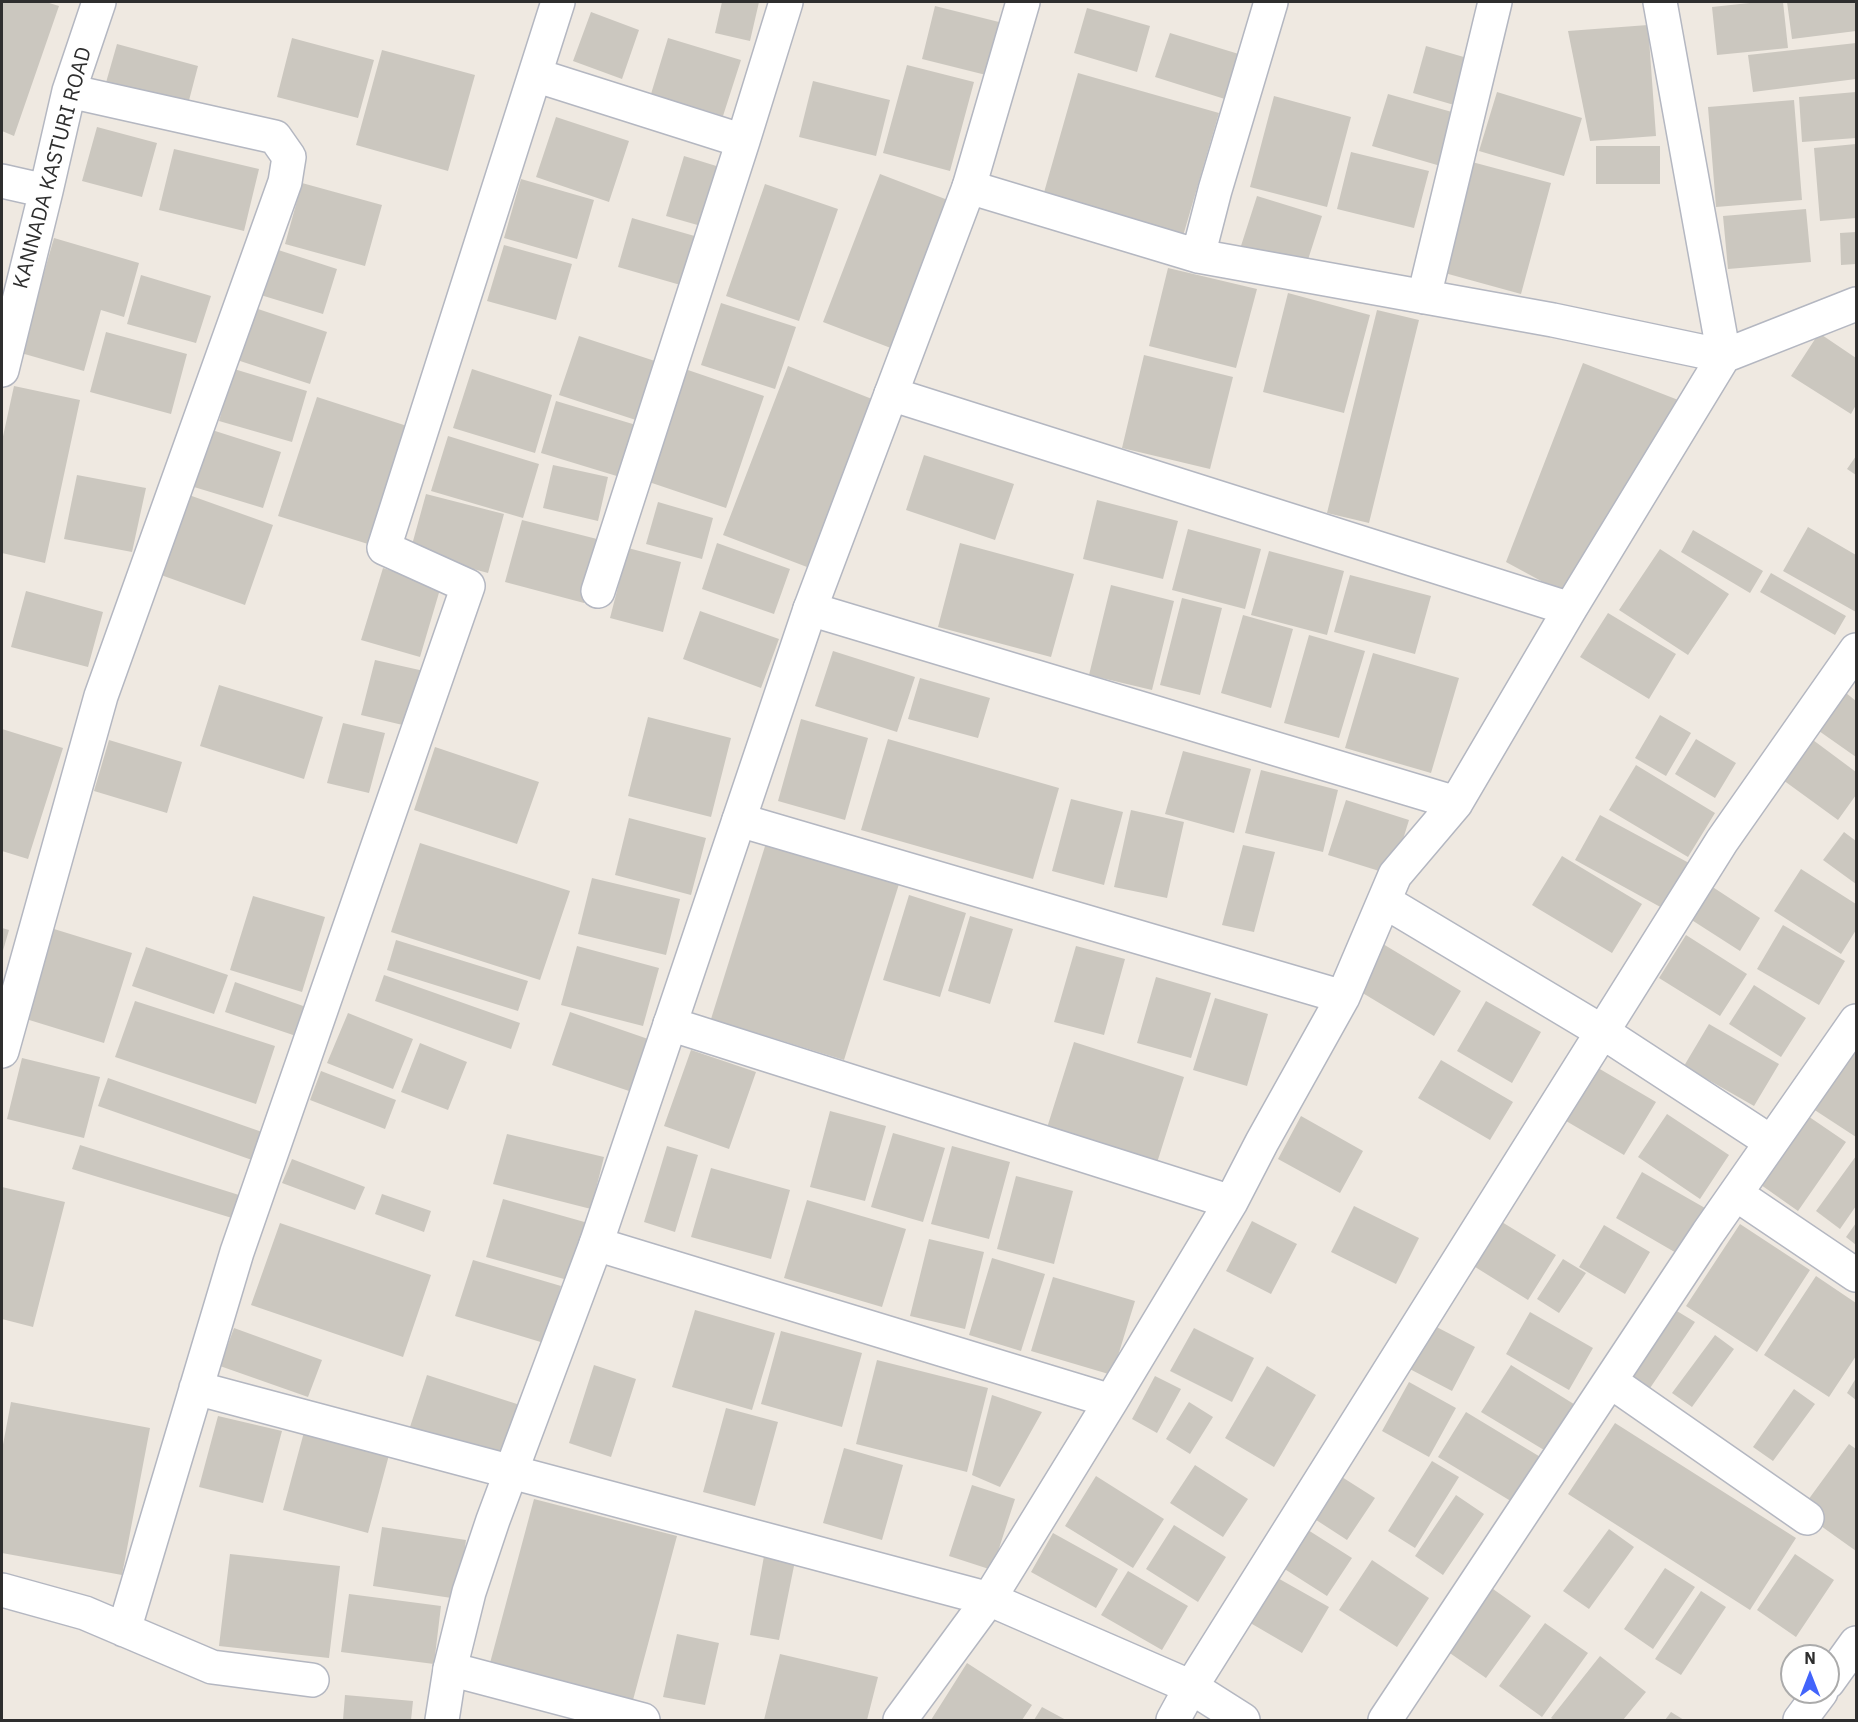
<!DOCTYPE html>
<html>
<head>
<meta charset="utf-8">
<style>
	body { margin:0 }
	#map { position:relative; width:1858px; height:1722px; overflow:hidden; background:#efe9e1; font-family:"IBM Plex Sans",sans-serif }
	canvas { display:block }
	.frame { position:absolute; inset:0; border:3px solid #2e2e2e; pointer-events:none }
	.north { position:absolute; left:1780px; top:1644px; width:60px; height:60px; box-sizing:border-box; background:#fff; border:2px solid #ababab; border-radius:50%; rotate:0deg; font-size:16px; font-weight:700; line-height:24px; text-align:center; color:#2e2e2e }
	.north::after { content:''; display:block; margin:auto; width:21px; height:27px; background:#4264fb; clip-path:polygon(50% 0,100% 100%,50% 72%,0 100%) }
</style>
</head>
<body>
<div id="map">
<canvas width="1858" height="1722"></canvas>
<div class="frame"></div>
<div class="north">N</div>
</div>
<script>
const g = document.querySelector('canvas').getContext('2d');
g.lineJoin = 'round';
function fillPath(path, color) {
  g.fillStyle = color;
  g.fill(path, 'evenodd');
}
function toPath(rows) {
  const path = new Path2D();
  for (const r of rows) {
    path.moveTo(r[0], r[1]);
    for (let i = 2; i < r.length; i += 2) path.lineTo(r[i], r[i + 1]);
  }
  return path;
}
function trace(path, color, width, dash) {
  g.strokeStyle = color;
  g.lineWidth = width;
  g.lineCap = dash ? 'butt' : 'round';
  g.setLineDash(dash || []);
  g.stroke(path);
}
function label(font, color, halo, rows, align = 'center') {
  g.font = font + ' "IBM Plex Sans",sans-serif';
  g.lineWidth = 4.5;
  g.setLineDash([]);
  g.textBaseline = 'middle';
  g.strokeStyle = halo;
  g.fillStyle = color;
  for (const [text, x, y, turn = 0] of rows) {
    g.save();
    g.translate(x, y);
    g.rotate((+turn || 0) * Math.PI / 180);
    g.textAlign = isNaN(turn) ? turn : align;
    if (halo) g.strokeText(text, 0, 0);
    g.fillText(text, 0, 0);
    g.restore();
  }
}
fillPath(toPath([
	[2,2,46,2,59,6,14,136,2,131],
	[722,2,759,2,750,41,715,33],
	[1759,2,1783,2,1788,48,1717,55,1712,7],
	[1787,2,1856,2,1856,31,1792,39],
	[935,6,1003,23,990,76,922,59],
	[1087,8,1150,26,1137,72,1074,53],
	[591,12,639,30,622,79,573,61],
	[1648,25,1656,136,1590,141,1568,31],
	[1170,33,1242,55,1228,100,1155,77],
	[292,38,374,60,358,118,277,97],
	[668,38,741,60,723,116,651,94],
	[1856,43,1856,79,1753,92,1748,55],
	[117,44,198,66,187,108,105,86],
	[1426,46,1474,60,1461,107,1413,93],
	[382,50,475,75,448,171,356,145],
	[907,65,974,82,950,171,883,153],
	[1078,73,1219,113,1183,236,1043,196],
	[813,81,890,100,876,156,799,137],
	[1497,92,1582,118,1564,176,1479,151],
	[1856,92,1856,138,1802,142,1799,97],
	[1388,94,1459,114,1444,167,1372,146],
	[1274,96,1351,117,1327,207,1250,187],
	[1794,100,1802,200,1716,207,1708,107],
	[556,117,629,141,609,202,536,177],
	[97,127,157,143,142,197,82,181],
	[1856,144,1856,218,1820,221,1814,148],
	[1596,146,1660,146,1660,184,1596,184],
	[174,149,259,169,244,231,159,210],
	[1351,152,1429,171,1414,228,1337,209],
	[684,156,726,169,708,228,666,216],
	[1472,162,1551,183,1521,294,1441,272],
	[880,174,953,202,896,350,823,322],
	[521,179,594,200,577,259,504,238],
	[302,183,382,205,365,266,285,244],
	[765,184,838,209,799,321,726,296],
	[1257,196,1322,216,1305,269,1240,249],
	[1806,209,1811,262,1728,269,1723,216],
	[632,218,698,237,684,286,618,267],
	[1856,232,1856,264,1841,265,1840,233],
	[54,238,139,263,124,317,101,310,84,371,21,353],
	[504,245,572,264,556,320,487,301],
	[269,247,337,269,323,314,254,293],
	[1168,268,1257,289,1236,368,1149,346],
	[141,275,211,296,196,343,127,324],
	[1288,293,1370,315,1344,413,1263,392],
	[721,303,796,327,775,389,701,365],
	[252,307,327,332,310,384,234,359],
	[1377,310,1419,320,1369,523,1327,513],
	[106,332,187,354,171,414,90,392],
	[1819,333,1856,358,1856,405,1851,414,1791,376],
	[579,336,661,363,642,422,559,395],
	[1144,355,1233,377,1210,469,1122,448],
	[1583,363,1686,403,1567,595,1506,562],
	[788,366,872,399,807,567,723,535],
	[234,369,307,391,292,442,219,421],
	[472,369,552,395,535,453,453,428],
	[685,369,764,396,726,508,646,481],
	[14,386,80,400,45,563,2,553,2,441],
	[317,397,407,426,368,544,278,516],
	[556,401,636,425,620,477,541,453],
	[212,430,281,452,263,508,194,487],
	[448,436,539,464,523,518,431,491],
	[924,455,1014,484,995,540,906,510],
	[1856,456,1856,475,1847,469],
	[553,465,608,477,598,521,543,508],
	[77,475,146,488,132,552,64,539],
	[426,494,504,514,488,573,410,552],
	[189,495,273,525,245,605,161,575],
	[1097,500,1178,521,1163,579,1083,559],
	[658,502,713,518,702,559,646,544],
	[522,520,601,540,584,603,505,582],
	[1808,527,1856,555,1856,612,1783,571],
	[1188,529,1261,549,1245,609,1172,590],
	[1693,530,1763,571,1750,593,1681,552],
	[717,543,790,569,774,614,702,589],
	[960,543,1074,574,1051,657,938,627],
	[628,548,681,562,663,632,610,618],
	[1660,549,1729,594,1688,655,1619,610],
	[1269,551,1344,571,1327,635,1251,615],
	[383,568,441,586,420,657,361,640],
	[1771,573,1846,616,1835,635,1760,592],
	[1350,575,1431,596,1415,654,1334,632],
	[1111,585,1174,601,1152,690,1089,675],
	[26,591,103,612,88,667,11,647],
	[1182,598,1222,608,1200,695,1160,685],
	[700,611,779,639,761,688,683,659],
	[1608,613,1676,654,1649,699,1580,657],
	[1243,615,1293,629,1271,708,1221,693],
	[1309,635,1365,651,1339,738,1284,723],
	[833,651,915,677,897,732,815,706],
	[1373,653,1459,678,1431,773,1345,748],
	[375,660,424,671,411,727,361,715],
	[920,678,990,698,978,738,908,719],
	[219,685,323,717,304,779,200,746],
	[1846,693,1856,701,1856,757,1819,731],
	[1660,715,1691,733,1666,776,1635,758],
	[648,717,731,738,711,817,628,796],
	[801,719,868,738,845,820,778,801],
	[343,723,385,733,369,793,327,783],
	[2,729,63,748,28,859,2,851],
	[888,739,1059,788,1033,879,861,830],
	[1696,739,1736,763,1715,798,1675,774],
	[109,740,182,762,167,813,94,791],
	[1813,740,1856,772,1856,795,1838,820,1783,780],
	[435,747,539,782,517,844,414,810],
	[1183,751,1251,769,1234,833,1165,814],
	[1636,765,1715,813,1688,857,1609,810],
	[1261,770,1338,790,1323,852,1245,833],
	[1071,799,1123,812,1104,885,1052,871],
	[1346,800,1409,820,1392,875,1328,855],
	[1131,810,1184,822,1167,898,1114,887],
	[1600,815,1689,863,1664,909,1575,860],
	[629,818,706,838,691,895,615,875],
	[1844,832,1856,841,1856,884,1823,860],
	[420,843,570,891,540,980,391,932],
	[766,843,899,884,844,1060,711,1019],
	[1243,845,1275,852,1254,932,1222,925],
	[1562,856,1642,904,1612,953,1532,905],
	[1801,869,1856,904,1856,930,1841,954,1774,911],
	[592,878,680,899,666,955,578,934],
	[1708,884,1760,918,1740,951,1687,917],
	[909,895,966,913,940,997,883,980],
	[253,896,325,917,302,992,230,970],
	[970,916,1013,929,990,1004,948,991],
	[1783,925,1845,961,1819,1005,1757,969],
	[2,928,9,930,2,954],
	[54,929,132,953,104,1043,26,1019],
	[1686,935,1747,974,1720,1016,1659,978],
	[396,940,528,981,518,1011,387,970],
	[1383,944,1461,991,1434,1036,1356,989],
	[577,946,659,968,643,1026,561,1005],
	[1076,946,1125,959,1104,1035,1054,1022],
	[146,947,228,975,214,1014,132,986],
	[384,975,520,1023,511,1049,375,1001],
	[1156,977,1211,993,1191,1058,1137,1043],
	[235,982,306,1007,296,1036,225,1012],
	[1754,985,1806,1018,1781,1057,1729,1024],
	[1215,998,1268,1014,1247,1086,1193,1070],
	[135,1001,275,1046,256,1104,115,1057],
	[1486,1001,1541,1032,1512,1083,1457,1051],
	[570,1012,651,1040,632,1092,552,1065],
	[348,1013,413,1039,393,1089,327,1063],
	[1709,1024,1779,1064,1754,1106,1684,1066],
	[1856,1029,1856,1137,1807,1105],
	[1074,1042,1184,1077,1156,1166,1046,1131],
	[420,1043,467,1062,448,1110,401,1092],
	[691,1050,756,1072,729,1149,664,1126],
	[22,1058,100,1077,84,1138,7,1119],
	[1441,1060,1513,1102,1490,1140,1418,1098],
	[1593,1065,1656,1102,1624,1155,1561,1118],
	[321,1071,396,1100,385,1129,310,1100],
	[108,1078,262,1132,252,1160,98,1106],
	[830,1111,886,1126,865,1201,810,1187],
	[1802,1112,1846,1142,1798,1211,1754,1180],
	[1667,1114,1729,1155,1700,1199,1638,1157],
	[1301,1116,1363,1151,1340,1193,1278,1159],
	[893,1133,945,1148,923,1222,871,1207],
	[507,1134,604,1157,591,1209,493,1184],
	[80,1145,239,1195,232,1218,72,1169],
	[667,1146,698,1155,675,1232,644,1222],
	[952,1146,1010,1162,989,1239,931,1224],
	[1856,1156,1856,1206,1840,1229,1816,1211],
	[292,1159,365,1187,355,1210,282,1183],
	[711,1168,790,1190,771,1259,691,1237],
	[1642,1172,1705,1208,1678,1254,1616,1218],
	[1016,1176,1073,1191,1054,1264,997,1249],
	[2,1187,65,1202,33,1327,2,1319],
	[382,1194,431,1211,424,1232,375,1214],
	[503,1199,588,1223,571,1281,486,1257],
	[807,1200,906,1229,882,1307,784,1278],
	[1354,1206,1419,1238,1396,1284,1331,1252],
	[1492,1216,1556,1255,1528,1300,1464,1260],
	[1252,1221,1297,1244,1271,1294,1226,1271],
	[280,1223,431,1275,403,1357,251,1305],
	[1856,1223,1856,1245,1846,1237],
	[1740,1224,1810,1270,1757,1352,1686,1306],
	[1604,1225,1650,1252,1625,1294,1579,1267],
	[929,1239,984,1252,965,1329,910,1316],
	[992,1258,1045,1274,1021,1351,969,1335],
	[1563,1259,1586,1273,1559,1313,1537,1299],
	[473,1260,561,1286,544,1343,455,1316],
	[1816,1276,1856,1303,1856,1356,1829,1397,1764,1355],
	[1053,1277,1135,1301,1112,1375,1031,1351],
	[1667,1305,1695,1322,1646,1394,1619,1376],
	[695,1310,775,1333,752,1410,672,1387],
	[1530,1312,1593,1348,1569,1390,1506,1354],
	[1427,1322,1475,1347,1452,1391,1404,1366],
	[234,1328,322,1360,308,1397,220,1366],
	[1194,1328,1254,1358,1232,1402,1170,1371],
	[781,1331,862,1353,842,1427,761,1404],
	[1715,1335,1734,1349,1692,1407,1672,1393],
	[877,1360,988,1388,967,1472,856,1444],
	[594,1365,636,1379,611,1457,569,1443],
	[1511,1365,1577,1406,1549,1453,1481,1412],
	[1267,1366,1316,1395,1274,1467,1225,1438],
	[427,1375,520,1405,503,1457,410,1427],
	[1155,1376,1181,1389,1157,1433,1132,1419],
	[1856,1378,1856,1400,1847,1393],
	[1409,1382,1456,1408,1429,1457,1382,1431],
	[1794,1389,1815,1404,1773,1461,1753,1447],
	[992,1395,1042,1412,1000,1487,972,1475],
	[11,1402,150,1428,122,1575,2,1553,2,1450],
	[1189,1402,1213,1417,1190,1454,1166,1439],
	[726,1408,778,1422,755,1506,703,1492],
	[1466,1412,1542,1458,1514,1503,1438,1457],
	[218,1416,282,1431,263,1503,199,1487],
	[1615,1423,1796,1538,1750,1610,1568,1494],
	[304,1432,389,1455,368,1533,283,1510],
	[1849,1444,1856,1449,1856,1551,1800,1511],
	[844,1448,903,1465,882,1540,823,1523],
	[1432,1461,1459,1477,1415,1548,1388,1531],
	[1195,1465,1248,1499,1223,1537,1170,1503],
	[1334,1472,1375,1498,1347,1540,1307,1514],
	[1096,1476,1164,1519,1133,1568,1065,1526],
	[972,1485,1015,1499,992,1570,949,1556],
	[1456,1495,1484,1514,1443,1575,1415,1556],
	[534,1499,677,1536,633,1700,490,1663],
	[1174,1525,1226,1557,1198,1602,1146,1569],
	[382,1527,466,1540,458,1599,373,1586],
	[1609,1529,1634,1547,1589,1609,1563,1591],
	[1308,1530,1352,1558,1327,1596,1283,1568],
	[1053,1533,1118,1569,1096,1608,1031,1572],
	[230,1554,340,1566,329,1658,219,1646],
	[1795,1554,1834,1580,1796,1637,1757,1610],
	[764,1556,795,1561,779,1640,750,1635],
	[1372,1560,1429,1598,1397,1647,1339,1610],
	[1665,1568,1695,1587,1653,1649,1624,1629],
	[1128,1571,1188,1606,1162,1650,1101,1615],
	[1267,1572,1329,1607,1302,1653,1240,1617],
	[1486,1584,1531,1616,1486,1678,1441,1647],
	[1701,1591,1726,1607,1681,1675,1655,1659],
	[349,1594,441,1606,434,1664,341,1652],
	[1545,1623,1588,1653,1542,1717,1499,1686],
	[677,1634,719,1643,705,1705,663,1697],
	[780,1654,878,1677,867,1720,764,1720],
	[1600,1656,1646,1692,1623,1720,1554,1720,1551,1718],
	[967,1663,1032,1705,1022,1720,931,1720],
	[345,1695,413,1701,411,1720,343,1720],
	[1042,1707,1066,1720,1034,1720],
	[1671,1712,1684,1720,1665,1720]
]), '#cbc7bf');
const minor = toPath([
	[535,75,743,141],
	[2,181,46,191],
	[969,187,1198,256,1553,320,1724,356,1660,2],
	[1198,256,1215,190,1271,2],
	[1424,297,1495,2],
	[2,370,46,191,69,91,99,2],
	[891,394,1570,609],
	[598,591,743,141,786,2],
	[810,609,1456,803],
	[739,820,1343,997],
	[1384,901,1601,1031,1771,1142],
	[670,1024,1231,1202],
	[2,1051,101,696,285,182,289,157,275,137,69,91],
	[1736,1194,1856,1275],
	[596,1244,1111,1401],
	[1610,1381,1807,1518],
	[196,1388,989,1599,1191,1687,1243,1720],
	[2,1590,85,1613,212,1667,312,1680],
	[124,1630,237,1252,468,586,384,548,558,2],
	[450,1669,643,1720],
	[1828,1682,1856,1643],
	[900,1720,989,1599,1111,1401,1231,1202,1262,1142,1343,997,1395,875,1456,803,1570,609,1724,356,1856,304],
	[1173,1720,1191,1687,1722,841,1856,650],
	[1385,1720,1708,1233,1856,1021],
	[1800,1720,1821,1692]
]);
const tertiary = toPath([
	[442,1720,450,1669,469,1592,493,1520,596,1244,810,609,969,187,1023,2]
]);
trace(minor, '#b4b7c1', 36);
trace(tertiary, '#b4b7c1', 36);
trace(minor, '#fff', 33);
trace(tertiary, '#fff', 33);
label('21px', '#2e2e2e', '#fff', [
	["KANNADA KASTURI ROAD",53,168,-75]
]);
</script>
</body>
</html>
